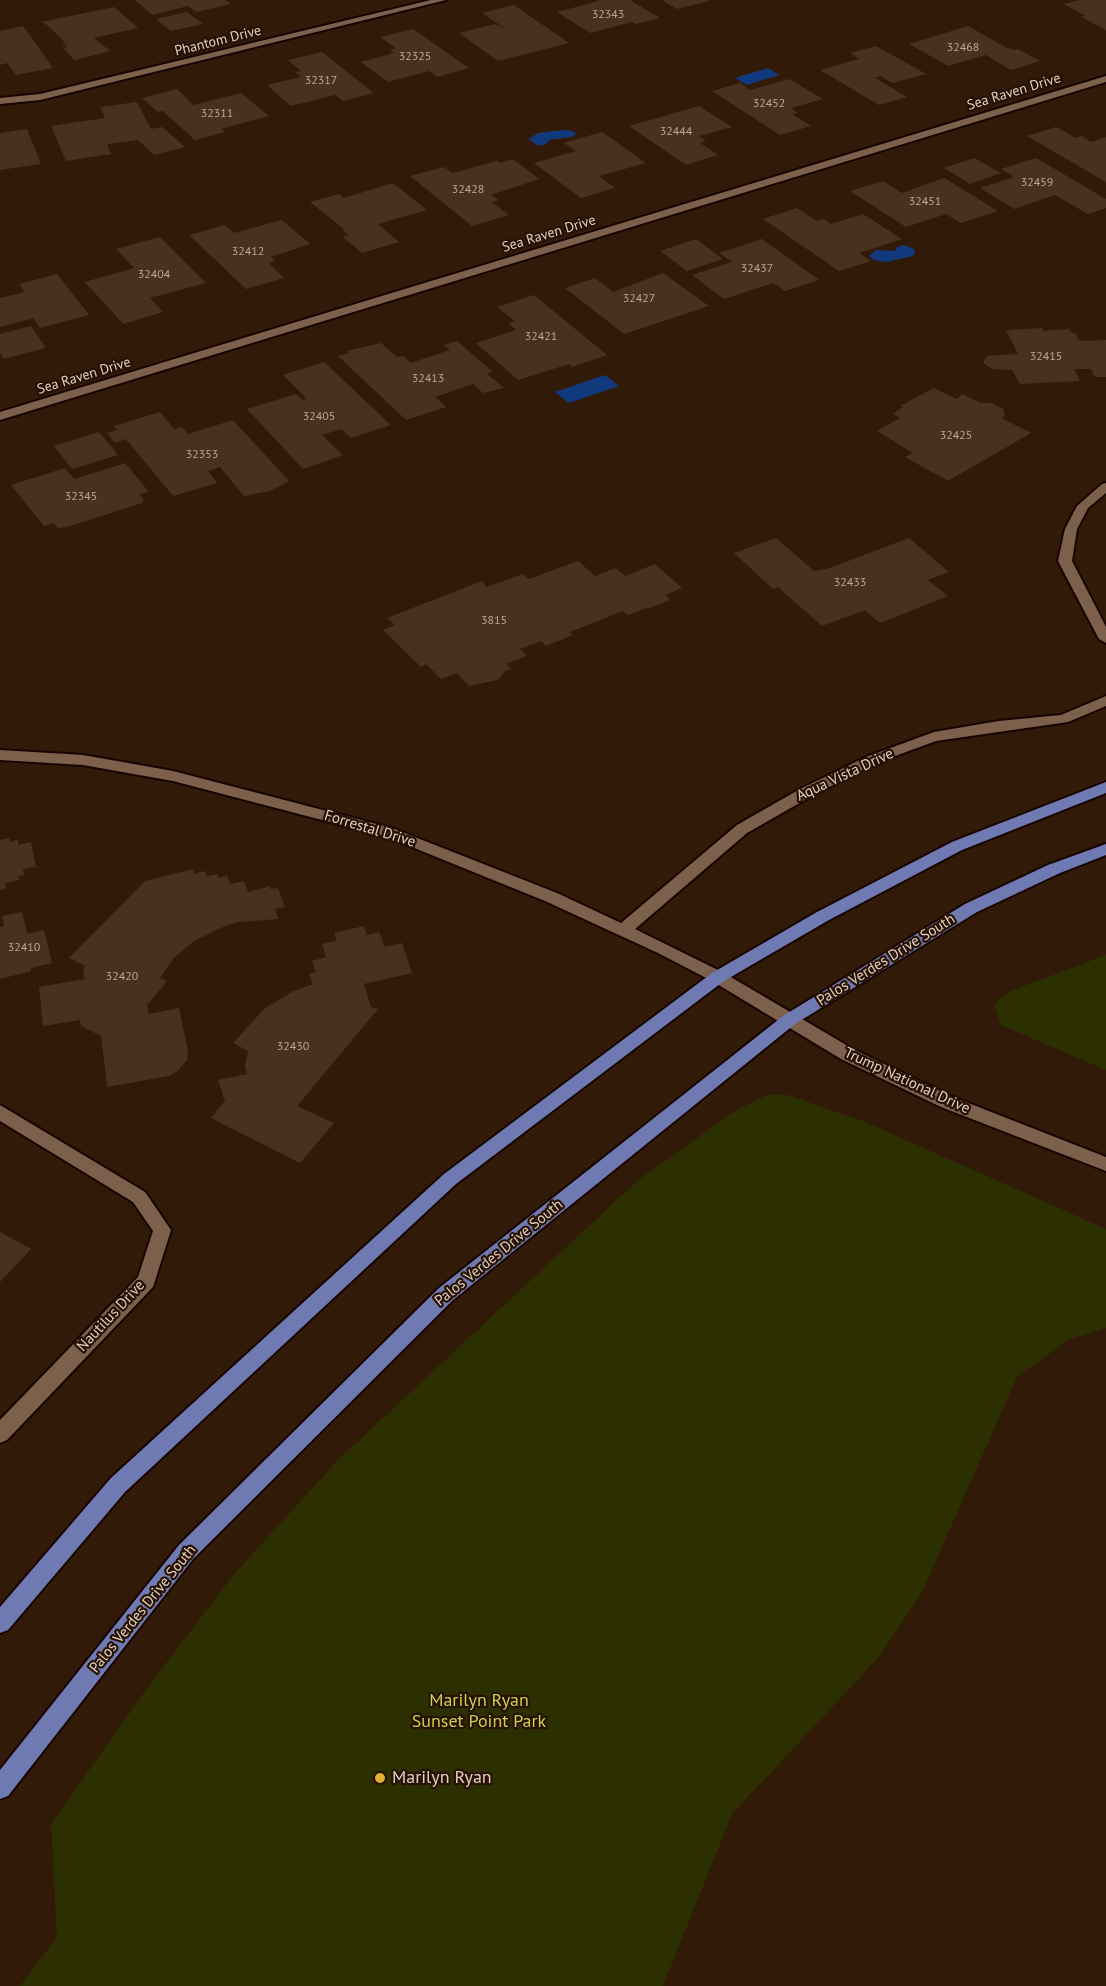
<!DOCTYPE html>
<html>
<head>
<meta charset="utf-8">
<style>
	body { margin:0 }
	canvas { display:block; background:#321a08 }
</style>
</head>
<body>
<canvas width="1106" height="1986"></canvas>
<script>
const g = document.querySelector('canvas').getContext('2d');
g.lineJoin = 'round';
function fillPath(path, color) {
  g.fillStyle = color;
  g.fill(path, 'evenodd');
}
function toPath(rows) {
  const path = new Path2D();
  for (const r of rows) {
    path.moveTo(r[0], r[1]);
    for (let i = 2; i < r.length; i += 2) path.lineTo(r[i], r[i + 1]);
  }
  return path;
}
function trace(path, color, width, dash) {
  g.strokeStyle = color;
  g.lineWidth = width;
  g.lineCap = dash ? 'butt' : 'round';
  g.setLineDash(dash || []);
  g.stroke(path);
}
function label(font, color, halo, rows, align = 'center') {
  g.font = font + ' "PT Sans",sans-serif';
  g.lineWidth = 4.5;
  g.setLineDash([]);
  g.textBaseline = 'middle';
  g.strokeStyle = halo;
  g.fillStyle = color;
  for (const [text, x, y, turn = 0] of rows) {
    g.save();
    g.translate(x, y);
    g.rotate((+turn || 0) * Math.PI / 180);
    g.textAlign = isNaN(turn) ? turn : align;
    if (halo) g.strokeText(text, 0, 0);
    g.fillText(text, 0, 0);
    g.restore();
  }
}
fillPath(toPath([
	[1106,955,1106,1070,1001,1025,994,1004,1008,992],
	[767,1095,788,1095,865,1122,1106,1229,1106,1328,1068,1340,1017,1377,922,1592,879,1657,732,1814,663,1986,20,1986,57,1937,51,1824,148,1687,235,1573,339,1459,636,1182,730,1114]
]), '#2c2f00');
fillPath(toPath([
	[768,68,779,75,747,85,735,78],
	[562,130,573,131,576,134,571,137,549,140,546,144,538,146,529,139,538,133],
	[904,245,914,249,915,253,913,256,887,262,874,260,869,256,876,250,895,251,897,247],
	[605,375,619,386,569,403,555,392]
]), '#11397d');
fillPath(toPath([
	[135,0,226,0,231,4,196,12,188,6,152,15],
	[597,0,630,0,660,18,636,24,632,22,590,33,557,12,599,1],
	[662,0,709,0,709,1,677,9],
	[1080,0,1106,0,1106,30,1081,17,1085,16,1064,4],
	[514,5,540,23,569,43,498,61,459,33,495,24,506,29,482,13],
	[114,7,138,28,94,38,110,51,75,60,63,48,67,47,62,42,65,42,47,25,41,22],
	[187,12,203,24,171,31,156,19],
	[23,26,53,68,16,75,7,63,0,65,0,31],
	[968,26,1005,47,1014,50,1018,49,1040,61,1011,70,986,55,948,66,909,44],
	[413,29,469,68,437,77,429,71,388,82,361,62,394,53,390,50,396,48,380,37],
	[876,46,926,74,893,83,880,76,875,78,907,97,879,105,820,70,859,59,850,53],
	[322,52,374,93,343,101,335,95,291,106,267,85,301,77,295,72,301,71,288,60],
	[789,79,823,99,791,108,798,113,792,114,811,126,780,135,712,91,740,83,750,90],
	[177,89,193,105,241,93,269,116,221,129,225,132,195,140,163,111,158,112,142,98],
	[137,102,151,129,162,127,185,147,154,155,138,140,107,144,111,154,66,161,51,126,105,118,100,107],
	[699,106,732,127,699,136,706,141,700,143,718,155,686,165,629,126],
	[1056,127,1076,138,1082,136,1091,142,1106,137,1106,182,1027,136],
	[27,129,41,164,0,170,0,133],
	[602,132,646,163,599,176,615,188,581,198,534,163,576,151,564,143],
	[974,158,1001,173,970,184,944,168],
	[1036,158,1106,199,1106,208,1088,214,1055,195,1014,209,980,188,1014,177,1001,169],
	[513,159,539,179,491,195,499,200,492,202,509,215,472,226,410,176,444,167,453,173,497,161,500,163],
	[944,178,998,211,961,223,946,214,906,227,850,191,883,181,902,193],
	[393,183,427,210,378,224,399,242,362,253,343,237,349,235,342,230,344,229,310,202,339,194,344,198],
	[797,208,817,221,824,219,831,224,863,214,902,239,859,253,871,261,839,271,763,219],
	[282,220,310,244,271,257,275,261,269,263,284,278,246,289,189,235,225,225,234,233],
	[160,237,206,283,150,298,163,312,123,324,85,282,134,268,116,249],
	[696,239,723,259,687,271,660,251],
	[762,239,819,280,785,291,773,283,724,299,692,275,732,262,719,253],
	[663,273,709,306,624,334,565,288,595,278,613,292],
	[57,274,89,315,40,328,33,318,0,327,0,298,25,292,19,284],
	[534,295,607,355,572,367,569,364,518,380,476,343,516,330,508,323,515,321,497,307],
	[31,326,46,348,4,359,0,353,0,334],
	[1042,328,1043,331,1069,329,1072,333,1075,333,1080,341,1106,340,1106,377,1095,377,1091,369,1074,369,1080,381,1020,384,1012,370,992,369,983,363,987,356,1018,354,1006,330],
	[457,341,493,372,487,374,504,388,483,393,473,384,435,397,446,407,406,420,338,356,349,353,347,351,381,343,397,357,404,356,411,363,450,350,444,345],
	[324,362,391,425,351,438,342,429,322,435,343,455,303,469,247,409,296,394,303,400,307,399,283,375],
	[934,388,956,399,963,394,980,403,991,403,1003,409,1005,416,1001,418,1031,433,948,481,905,457,913,453,877,431,900,418,893,414,903,407,900,406],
	[160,412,174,429,182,427,188,434,233,420,289,481,270,491,244,496,220,467,208,471,217,483,173,496,126,439,115,443,107,433,117,430,114,426],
	[99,432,118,455,72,469,54,446],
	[125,463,149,492,139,494,144,500,142,503,67,527,58,528,54,523,44,526,11,485,65,468,74,479],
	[776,538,814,571,827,569,909,538,949,572,928,580,948,596,880,623,865,610,822,626,778,587,773,589,734,553],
	[578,561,595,576,616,568,625,576,655,564,682,588,665,595,670,600,647,609,646,608,628,615,623,611,570,632,573,635,546,646,541,641,520,649,527,656,506,664,511,669,505,671,498,680,469,686,457,673,441,679,426,664,421,667,383,630,395,625,387,618,482,581,487,587,523,574,529,579],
	[9,838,10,842,18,840,18,845,31,842,36,867,23,869,24,875,18,876,19,880,5,883,6,889,0,890,0,840],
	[193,869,194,874,205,871,207,876,218,874,218,878,227,876,230,884,244,881,248,892,270,886,270,889,278,888,285,907,275,909,278,919,239,922,225,926,194,941,173,959,160,978,167,981,147,1005,149,1014,179,1008,188,1051,187,1060,178,1071,169,1076,107,1087,101,1036,81,1026,80,1020,43,1026,39,987,84,979,83,970,85,966,69,958,145,881],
	[22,912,27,934,44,930,52,963,31,968,31,971,0,979,0,927,4,926,2,916],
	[364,926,367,935,379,932,385,947,402,943,412,973,364,984,371,1007,378,1009,297,1106,334,1123,300,1163,211,1118,225,1101,218,1080,247,1074,245,1066,248,1051,233,1043,265,1008,294,991,313,984,309,974,316,972,312,961,326,957,322,944,337,941,334,933],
	[0,1232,31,1249,0,1282]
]), '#4a301e');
const minor = toPath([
	[431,0,446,0,40,100,0,104,0,98,40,94,431,0],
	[1106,76,1106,82,0,420,0,412,1106,76],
	[1106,483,1106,493,1088,508,1077,529,1072,561,1106,627,1106,643,1099,639,1058,561,1065,529,1077,506,1102,484,1106,483],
	[1106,696,1106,706,1068,722,936,741,876,763,810,797,747,833,635,929,724,973,853,1049,953,1097,1106,1157,1106,1171,941,1107,841,1059,712,981,658,953,545,901,387,837,173,781,83,765,0,760,0,750,83,755,173,771,392,828,557,893,621,923,737,825,800,789,866,757,934,732,999,721,1061,715,1106,696],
	[0,1105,145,1192,171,1230,153,1287,7,1440,0,1443,0,1420,138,1277,153,1231,133,1202,0,1121,0,1105]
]);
const primary = toPath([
	[1106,782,1106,793,962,850,829,920,724,981,456,1184,125,1492,8,1630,0,1633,0,1607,111,1478,444,1174,712,973,817,912,952,842,1106,782],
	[1106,844,1106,855,1060,873,977,912,795,1024,453,1300,193,1559,8,1796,0,1799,0,1770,179,1545,439,1288,783,1016,965,904,1048,865,1106,844]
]);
trace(minor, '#180400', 4);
trace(primary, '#180400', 4);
fillPath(minor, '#7c604c');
fillPath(primary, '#6e7ab1');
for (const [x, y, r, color] of [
	[380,1778,6,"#e2ae34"]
]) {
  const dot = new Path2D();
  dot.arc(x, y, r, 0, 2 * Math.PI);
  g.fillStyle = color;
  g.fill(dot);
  trace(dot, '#271101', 2);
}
label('12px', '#baa79a', null, [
	["32343",608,15],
	["32468",963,48],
	["32325",415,57],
	["32317",321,81],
	["32452",769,104],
	["32311",217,114],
	["32444",676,132],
	["32459",1037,183],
	["32428",468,190],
	["32451",925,202],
	["32412",248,252],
	["32437",757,269],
	["32404",154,275],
	["32427",639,299],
	["32421",541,337],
	["32415",1046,357],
	["32413",428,379],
	["32405",319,417],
	["32425",956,436],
	["32353",202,455],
	["32345",81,497],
	["32433",850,583],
	["3815",494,621],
	["32410",24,948],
	["32420",122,977],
	["32430",293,1047]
]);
label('14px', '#e0cfc4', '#271101', [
	["Phantom Drive",218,41,-14],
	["Sea Raven Drive",1014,92,-17],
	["Sea Raven Drive",549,234,-17],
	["Sea Raven Drive",84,376,-17]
]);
label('15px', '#e0cfc4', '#271101', [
	["Aqua Vista Drive",845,775,-25],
	["Forrestal Drive",370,829,17],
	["Palos Verdes Drive South",886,960,-32],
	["Trump National Drive",907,1081,25],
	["Palos Verdes Drive South",499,1253,-39],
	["Nautilus Drive",111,1316,-47],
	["Palos Verdes Drive South",143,1609,-51]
]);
label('18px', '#cbd34f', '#271101', [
	["Marilyn Ryan",479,1701],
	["Sunset Point Park",479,1722]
]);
label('18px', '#e0cfc4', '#271101', [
	["Marilyn Ryan",392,1778]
], 'left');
</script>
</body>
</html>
